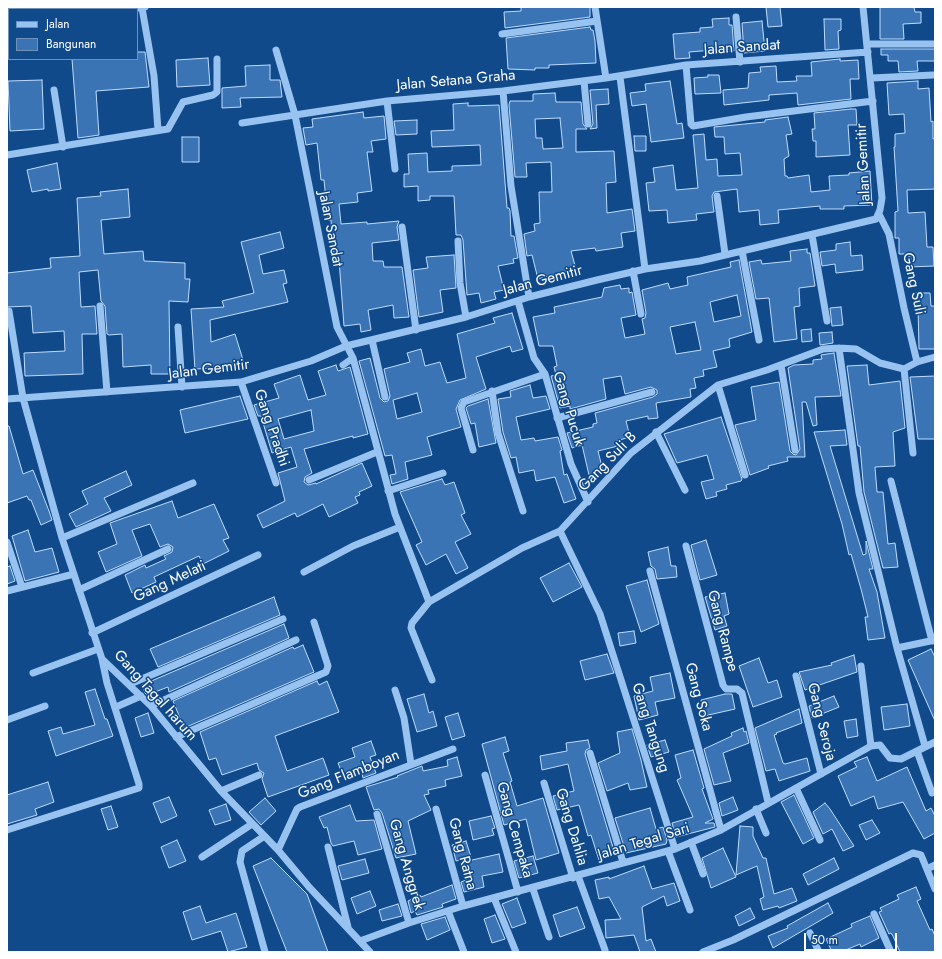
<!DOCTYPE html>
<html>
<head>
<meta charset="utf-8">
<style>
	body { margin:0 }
	#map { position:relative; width:942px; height:959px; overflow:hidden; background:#114a8b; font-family:Jost,sans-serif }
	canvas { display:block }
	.frame { position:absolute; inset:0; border:8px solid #fff; pointer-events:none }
	.legend { position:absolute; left:8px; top:8px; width:130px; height:52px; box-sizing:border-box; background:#114a8b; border:1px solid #7092b9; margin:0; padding:5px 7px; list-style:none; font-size:12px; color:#fff }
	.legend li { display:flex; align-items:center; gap:8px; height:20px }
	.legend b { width:20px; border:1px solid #7092b9 }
	.scale { position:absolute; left:804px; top:933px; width:93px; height:18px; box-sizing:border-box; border:2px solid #fff; border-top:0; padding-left:5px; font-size:12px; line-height:14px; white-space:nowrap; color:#fff; -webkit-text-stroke:3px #114a8b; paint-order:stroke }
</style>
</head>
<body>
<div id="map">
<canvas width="942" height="959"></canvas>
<div class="frame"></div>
<ul class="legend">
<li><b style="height:5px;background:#98c3f1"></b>Jalan</li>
<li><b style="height:11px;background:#3a74b5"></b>Bangunan</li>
</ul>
<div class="scale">50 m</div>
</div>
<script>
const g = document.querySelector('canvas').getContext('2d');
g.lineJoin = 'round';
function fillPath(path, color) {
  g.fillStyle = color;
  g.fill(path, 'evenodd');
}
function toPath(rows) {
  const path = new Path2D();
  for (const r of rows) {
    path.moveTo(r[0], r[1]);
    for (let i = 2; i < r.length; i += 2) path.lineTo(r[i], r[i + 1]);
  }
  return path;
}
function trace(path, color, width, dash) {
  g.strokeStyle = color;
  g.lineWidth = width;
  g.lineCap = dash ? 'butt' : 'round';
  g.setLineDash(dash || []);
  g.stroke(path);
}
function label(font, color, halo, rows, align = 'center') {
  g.font = font + ' Jost,sans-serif';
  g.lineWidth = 3;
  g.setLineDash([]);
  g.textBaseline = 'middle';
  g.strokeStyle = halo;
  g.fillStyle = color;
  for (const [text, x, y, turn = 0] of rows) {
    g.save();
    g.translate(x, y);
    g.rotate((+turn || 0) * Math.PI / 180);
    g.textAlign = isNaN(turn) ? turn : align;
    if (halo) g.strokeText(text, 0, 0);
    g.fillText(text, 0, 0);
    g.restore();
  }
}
const building = toPath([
	[521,7,590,7,590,17,505,28,504,12,521,11,521,7],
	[766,7,780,7,782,26,768,27,766,7],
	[880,7,914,7,915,12,921,12,921,23,903,24,904,39,880,39,880,7],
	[729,18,729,25,732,25,734,51,714,52,714,50,689,52,690,58,675,59,673,34,700,32,700,28,713,27,712,19,729,18],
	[824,19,841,19,841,30,838,31,839,49,825,50,824,19],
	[762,21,765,51,744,53,742,23,762,21],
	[590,27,591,30,593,30,595,41,596,63,549,65,549,68,535,68,535,70,508,69,506,38,590,27],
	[881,49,935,49,935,61,917,61,918,71,899,72,898,61,888,61,888,55,881,55,881,49],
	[137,52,145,52,149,87,96,91,99,135,78,138,72,59,137,59,137,52],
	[208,58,210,85,177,87,176,60,208,58],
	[840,59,840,61,858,60,859,79,850,79,851,99,798,105,797,93,769,95,769,100,724,105,723,90,748,88,749,73,761,72,760,67,776,66,777,82,797,81,796,76,812,76,811,62,840,59],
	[270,65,270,80,280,80,282,97,240,98,241,107,222,108,222,88,246,86,245,66,270,65],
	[708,75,719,75,721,93,695,94,694,78,708,77,708,75],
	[42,80,44,129,10,131,8,81,42,80],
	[670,81,677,124,682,123,684,138,651,142,646,104,632,106,630,93,646,91,645,84,670,81],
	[918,81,918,89,929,88,931,122,933,121,933,139,935,138,935,189,907,190,908,213,925,212,927,247,933,247,934,266,909,267,909,254,899,254,899,238,895,238,895,212,898,211,894,147,895,147,895,134,905,133,904,114,889,115,887,83,918,81],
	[608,89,609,104,596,105,597,128,590,129,593,124,590,90,608,89],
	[555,93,556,102,581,102,583,124,587,129,576,129,576,152,614,151,616,182,606,183,607,213,632,209,635,231,621,233,623,247,596,251,595,248,571,251,576,269,538,279,532,255,527,256,524,234,535,231,534,224,540,223,539,192,552,192,551,162,526,163,527,177,515,177,509,105,510,101,533,101,533,94,555,93],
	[560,118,563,148,543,149,542,138,536,138,535,119,560,118],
	[468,103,468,106,499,105,507,208,509,208,510,211,511,236,514,236,518,258,513,259,514,263,498,266,504,290,494,292,496,299,481,303,479,293,467,295,463,240,461,235,456,235,454,196,430,196,430,200,418,201,418,186,404,187,404,174,409,174,408,154,427,153,428,172,452,171,452,166,481,165,480,145,432,147,431,131,454,130,453,104,468,103],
	[851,109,856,109,857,125,848,125,850,155,816,157,816,141,813,141,812,129,815,129,814,113,851,109],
	[363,112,364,118,384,116,386,139,371,141,373,152,367,152,372,191,357,193,358,202,339,204,341,224,367,222,367,224,399,221,397,227,399,240,372,243,373,261,383,261,384,267,402,267,409,317,394,318,393,305,368,310,371,330,361,332,360,324,344,326,339,260,334,261,331,220,328,220,324,180,321,180,317,143,306,145,303,128,313,127,312,119,363,112],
	[788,117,792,134,786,135,789,156,784,159,785,176,787,176,788,178,809,175,811,192,830,190,829,176,849,175,849,173,870,171,872,205,844,206,844,209,820,209,820,206,778,210,779,223,760,225,759,210,739,212,737,189,714,192,712,196,714,212,696,214,697,220,668,223,667,210,649,211,646,183,655,182,653,168,673,165,676,190,698,188,693,135,704,134,706,160,717,159,718,176,742,175,740,153,725,154,724,137,715,137,714,127,765,122,765,120,788,117],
	[417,120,417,134,396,135,394,121,417,120],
	[634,136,646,136,646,151,635,151,634,136],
	[182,137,199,137,199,162,182,162,182,137],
	[57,163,61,189,48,191,48,189,32,192,27,170,57,163],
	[128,189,130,217,101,220,104,254,143,251,144,261,185,263,185,279,190,279,188,302,169,301,170,374,151,374,151,365,123,367,122,334,109,335,107,334,105,306,101,301,98,270,79,272,81,307,95,306,97,334,82,334,83,374,25,376,24,353,65,351,64,331,33,333,31,306,7,307,7,273,51,268,50,258,80,256,77,198,101,196,100,192,128,189],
	[280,232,284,248,259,255,263,274,284,270,287,283,283,284,288,302,210,320,211,342,235,334,244,363,233,366,232,364,215,368,195,369,191,309,224,307,222,301,254,293,241,242,280,232],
	[850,242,851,256,862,255,863,270,836,273,835,264,822,266,820,252,836,250,836,244,850,242],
	[807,249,807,253,810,253,815,286,799,288,800,306,794,307,797,339,774,342,769,298,756,299,749,262,761,260,762,264,791,261,790,251,807,249],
	[454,255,456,288,440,290,443,312,419,317,413,270,428,268,426,257,454,255],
	[739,260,752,332,729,339,730,347,713,351,717,367,703,370,704,376,694,378,696,388,690,389,691,397,656,403,658,418,648,419,648,416,626,421,630,437,616,441,618,446,598,451,603,471,589,475,582,445,572,448,567,433,593,427,593,424,597,423,595,413,653,397,657,394,657,390,651,387,625,394,621,376,603,379,606,399,570,409,570,406,560,408,551,376,556,375,554,367,557,366,553,346,539,346,533,317,555,313,554,307,602,297,604,288,620,285,621,289,629,288,629,293,632,292,636,315,621,318,625,338,645,334,642,319,645,318,646,313,642,290,668,283,670,289,688,285,687,277,731,267,730,262,739,260],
	[737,295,741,316,714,322,710,302,737,295],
	[695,322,701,350,676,354,670,327,695,322],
	[916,293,930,293,931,306,935,306,935,349,919,349,918,306,917,306,916,293],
	[841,307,843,325,832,326,830,308,841,307],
	[512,313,523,349,512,352,510,346,476,357,486,389,460,400,456,409,461,427,427,437,432,455,405,462,408,479,392,484,390,475,396,474,392,455,385,456,359,361,370,358,380,398,384,402,388,401,390,396,384,369,410,362,407,353,421,349,425,366,440,362,447,383,466,378,457,334,495,323,493,318,512,313],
	[417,393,422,412,397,419,393,400,417,393],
	[811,329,812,341,802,342,801,330,811,329],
	[832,332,833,343,820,345,819,333,832,332],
	[834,353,841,396,815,397,817,425,813,426,806,402,802,402,805,457,787,457,788,461,768,466,769,468,750,475,735,425,756,420,751,387,779,382,790,451,793,454,796,455,800,449,788,368,794,365,813,364,813,360,822,359,821,355,834,353],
	[336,365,338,371,350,367,368,434,353,438,353,436,304,449,312,473,305,477,304,482,308,485,316,483,316,484,362,463,372,486,359,492,360,495,355,497,358,503,329,517,323,504,297,517,295,513,263,528,257,515,285,501,278,473,297,467,291,447,272,453,261,416,258,416,254,405,279,398,274,384,300,375,308,400,326,395,318,371,336,365],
	[311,410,314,431,284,439,278,419,311,410],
	[867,365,869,385,900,381,905,428,893,432,895,466,875,467,877,492,883,492,888,544,895,543,898,567,883,568,864,492,860,446,858,446,847,366,867,365],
	[935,376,935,439,918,439,910,377,935,376],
	[530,385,533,398,546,396,550,409,516,417,521,440,534,438,535,441,558,437,562,450,560,451,564,475,567,474,576,499,564,503,555,477,536,481,534,470,519,473,516,457,511,458,503,432,498,399,511,397,510,391,530,385],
	[240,396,248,419,185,433,180,410,240,396],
	[488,399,496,443,479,447,475,423,471,424,466,408,468,406,488,399],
	[721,417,742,479,741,481,726,485,727,489,716,492,717,496,706,499,701,482,714,479,707,455,677,463,664,434,721,417],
	[7,426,9,426,23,474,33,470,49,511,52,520,41,525,31,500,29,500,27,496,7,503,7,426],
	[845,430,847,445,830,446,863,555,866,554,866,541,873,569,869,569,877,592,885,638,868,640,865,617,868,617,861,589,851,554,849,555,842,524,814,432,845,430],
	[126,471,132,485,104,498,111,511,76,527,69,514,88,504,82,491,126,471],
	[442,479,445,485,454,482,465,513,461,515,471,534,455,542,468,568,456,574,446,554,426,565,416,545,422,542,400,492,442,479],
	[172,501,178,518,214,504,229,538,223,540,229,551,203,564,199,556,154,577,156,582,132,593,125,575,145,565,146,568,166,559,164,556,172,552,173,547,168,544,160,547,150,524,132,530,142,556,106,572,98,552,117,544,110,523,172,501],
	[28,530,35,552,52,548,59,572,25,581,12,536,28,530],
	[706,540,717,575,700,580,691,545,706,540],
	[668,547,671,566,676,566,677,577,657,579,655,569,651,566,648,552,668,547],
	[569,563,582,587,553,602,540,578,569,563],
	[10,566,15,581,7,584,7,567,10,566],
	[647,580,659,624,641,632,626,586,647,580],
	[725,593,729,614,724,616,727,626,715,630,705,597,725,593],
	[274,597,280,615,158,667,150,649,274,597],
	[284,624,289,638,169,692,168,687,147,695,145,693,142,685,284,624],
	[634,631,636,643,620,646,618,633,634,631],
	[303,645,314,672,184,728,173,701,293,647,294,649,303,645],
	[931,649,935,657,935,721,908,660,931,649],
	[607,654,614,673,585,680,580,661,607,654],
	[854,655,857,672,805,690,799,672,832,665,831,663,854,655],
	[759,658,768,683,777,680,782,697,753,707,739,666,759,658],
	[670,673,675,698,655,702,658,715,639,720,634,696,653,691,650,677,670,673],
	[317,681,319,685,327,681,339,712,275,736,287,771,323,758,329,775,268,797,262,779,264,773,259,770,257,763,222,775,216,758,209,760,200,732,317,681],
	[95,689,105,719,107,719,113,736,56,756,48,731,61,727,63,734,95,725,85,692,95,689],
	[424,694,429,713,433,711,437,726,417,732,407,699,424,694],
	[725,694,732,694,735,709,704,716,701,700,725,694],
	[834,696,839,707,812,718,809,706,834,696],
	[907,704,910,726,884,730,881,707,907,704],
	[799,709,802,723,776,733,777,734,774,735,783,763,785,764,807,758,810,771,779,781,775,769,766,771,755,728,799,709],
	[148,713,154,733,141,737,135,718,148,713],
	[458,713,465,736,452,740,445,717,458,713],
	[856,719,858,736,847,738,844,721,856,719],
	[743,728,744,732,746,731,749,743,723,753,731,781,714,785,704,749,732,736,731,733,743,728],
	[632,729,641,760,647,787,630,790,628,783,607,791,598,763,620,753,617,732,632,729],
	[505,737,509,751,503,753,512,781,510,782,517,806,543,798,559,853,536,860,526,819,504,825,482,744,505,737],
	[588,740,590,748,586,750,585,754,615,854,599,860,591,835,588,836,579,805,557,810,553,796,574,791,568,764,542,770,540,756,567,751,566,743,588,740],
	[665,740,669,752,651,757,647,745,665,740],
	[371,741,376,755,370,757,376,773,363,778,362,773,344,779,338,763,355,757,352,748,371,741],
	[693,750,704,788,702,789,713,819,705,823,714,823,715,827,676,837,672,823,693,817,677,780,681,778,675,755,693,750],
	[457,757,462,776,445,780,446,786,428,790,429,794,424,795,431,810,408,821,416,854,396,858,382,813,379,809,374,810,366,787,398,777,397,776,422,766,423,771,448,766,447,760,457,757],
	[867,757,877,781,907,767,926,811,931,808,935,816,935,833,924,839,903,802,878,809,874,796,851,806,838,776,857,767,854,762,867,757],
	[48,782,54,802,35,809,37,815,7,824,7,795,48,782],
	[794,795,814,838,803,844,781,802,794,795],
	[169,797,177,816,161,823,153,803,169,797],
	[733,797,738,810,722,816,719,803,733,797],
	[265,798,276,811,261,825,249,812,265,798],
	[825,803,830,809,854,846,843,851,832,829,823,834,813,812,825,803],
	[226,804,231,820,215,825,209,810,226,804],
	[350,805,356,821,374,820,382,849,358,855,354,841,333,846,331,843,327,827,324,828,319,817,350,805],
	[111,806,118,827,108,830,101,809,111,806],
	[650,808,656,829,663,827,667,840,666,844,626,853,615,818,650,808],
	[491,816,495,828,492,829,494,835,473,840,469,821,491,816],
	[872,820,880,833,866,840,859,825,872,820],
	[740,826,753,827,753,836,763,858,766,858,774,894,792,888,797,901,779,908,778,906,763,910,760,899,764,897,757,866,736,875,740,826],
	[177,840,186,861,169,868,161,847,177,840],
	[466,841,471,857,456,861,452,845,466,841],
	[723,848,736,877,711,888,702,858,723,848],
	[499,854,503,872,482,876,484,887,464,892,461,882,466,880,463,862,499,854],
	[533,856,538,873,519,878,514,861,533,856],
	[271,858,307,894,328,952,287,952,253,866,271,858],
	[834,858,839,869,808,885,803,874,834,858],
	[365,859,369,873,342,880,338,866,365,859],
	[644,866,652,889,674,883,680,901,667,906,664,896,642,907,646,941,651,939,656,952,640,952,634,935,606,938,605,920,621,919,609,897,599,899,595,880,609,877,609,879,644,866],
	[452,885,456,899,442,904,443,907,417,915,415,911,411,913,408,901,420,895,421,897,452,885],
	[916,887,921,899,917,901,930,930,932,929,935,936,935,952,900,952,893,936,891,933,889,934,879,912,882,911,880,908,899,899,897,895,916,887],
	[370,891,376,906,357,914,351,898,370,891],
	[517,898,526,923,512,928,502,904,517,898],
	[828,903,833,913,773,948,768,936,788,928,787,926,828,903],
	[398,904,402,916,382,921,379,910,398,904],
	[200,906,206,923,236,913,247,947,228,952,221,931,192,940,183,912,200,906],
	[577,907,585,928,560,937,553,915,577,907],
	[750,908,755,918,739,926,735,916,750,908],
	[495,915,505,939,492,943,484,919,495,915],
	[870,916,879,938,861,947,860,944,841,952,832,952,826,939,852,927,851,924,870,916],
	[445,917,450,930,427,940,421,924,445,917]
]);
fillPath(building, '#3a74b5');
trace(building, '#bfdcfd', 1);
trace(toPath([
	[595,7,606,78],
	[142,8,154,76,158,130],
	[131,9,145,7],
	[736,17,740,62],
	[502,34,597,21],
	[867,44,935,44],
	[276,50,295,115,337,327,353,358,395,514,429,602],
	[686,65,691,124,693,126,746,117,873,101],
	[620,77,645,269],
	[872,78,933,75],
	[584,81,588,124],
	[54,90,63,147],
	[503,91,511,186,529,297],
	[387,101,395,169],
	[242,123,387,101,503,91,606,78,686,65,868,52],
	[7,155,168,129,183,102,213,95,217,92,217,59],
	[717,196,725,254],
	[879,214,889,234,904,308,917,362],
	[402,227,416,330],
	[812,235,827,321],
	[458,241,460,283,466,317],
	[742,251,759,340],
	[633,271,641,314],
	[518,301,534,358,545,374,571,464,588,502],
	[100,306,107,392],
	[9,311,23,398,62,538,102,659,151,706,221,791,278,850,309,887,370,952],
	[178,327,182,387],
	[372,340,385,397],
	[839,348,859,493,897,648,925,746],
	[343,365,353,358],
	[781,365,795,450],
	[904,369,913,453],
	[241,382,276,483],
	[718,385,745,475],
	[492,391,498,433,523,511],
	[7,399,241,382,311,361,346,346,466,317,529,297,597,280,645,269,700,261,876,219,880,210,882,198,863,7],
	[557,418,652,392],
	[656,432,685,490],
	[473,450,461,408,464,402,545,374],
	[309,480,377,452],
	[891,481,932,641],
	[388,491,443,473],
	[560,531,600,614,675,849],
	[62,538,193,483],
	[7,542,22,587],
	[686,546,723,685,726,689,737,689,742,693,768,802],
	[650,571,721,830],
	[304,572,353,546,400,527],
	[79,590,168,549],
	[7,591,74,574],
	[92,633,258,555],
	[897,648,935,640],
	[861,666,871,746],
	[33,673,98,649],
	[796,676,821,774],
	[432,680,411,628,412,623,429,602,522,548,560,531,631,453,718,385,767,370,823,349,839,348,856,349,880,363,904,369,917,362,935,357],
	[130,684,283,619],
	[395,690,404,718,411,764],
	[151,706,296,640],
	[116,707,141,696],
	[7,720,45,706],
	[176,737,326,672,328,666,314,622],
	[917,751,932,793],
	[590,753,623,862],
	[485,775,518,892],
	[544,783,573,878],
	[796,788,820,840],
	[221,791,259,775],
	[436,809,463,906],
	[756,809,766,833],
	[377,814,409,923],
	[7,830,139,788,139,784,107,683,102,659],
	[263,837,242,851,240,862,265,952],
	[691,842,703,874],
	[328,847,348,927],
	[278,850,297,809,300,807,453,749],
	[668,851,690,910],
	[202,857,252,824],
	[927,869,935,865],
	[578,876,605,950],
	[533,889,549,937],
	[494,898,516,952],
	[448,911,464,952],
	[874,914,891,952],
	[810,933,819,952],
	[360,941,409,923,463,906,675,849,721,830,871,746,880,745,890,758,901,759,935,742],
	[703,952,733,940,913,853,921,855,935,889]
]), '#98c3f1', 7);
label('15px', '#fff', '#114a8b', [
	["Jalan Sandat",742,48,-4],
	["Jalan Setana Graha",456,81,-5],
	["Jalan Gemitir",864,164,-93],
	["Jalan Sandat",330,229,79],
	["Jalan Gemitir",543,281,-15],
	["Gang Suli",913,284,78],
	["Jalan Gemitir",209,370,-7],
	["Gang Pucuk",568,409,73],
	["Gang Pradhi",271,428,71],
	["Gang Suli B",608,462,-46],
	["Gang Melati",170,582,-25],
	["Gang Rampe",722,631,75],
	["Gang Tagal harum",155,696,48],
	["Gang Soka",698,697,75],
	["Gang Seroja",821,722,76],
	["Gang Tangung",650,728,72],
	["Gang Flamboyan",349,775,-22],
	["Gang Dahlia",571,827,73],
	["Gang Cempaka",514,830,74],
	["Jalan Tegal Sari",644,842,-17],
	["Gang Ratna",462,854,75],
	["Gang Anggrek",406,865,74]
]);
</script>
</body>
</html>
